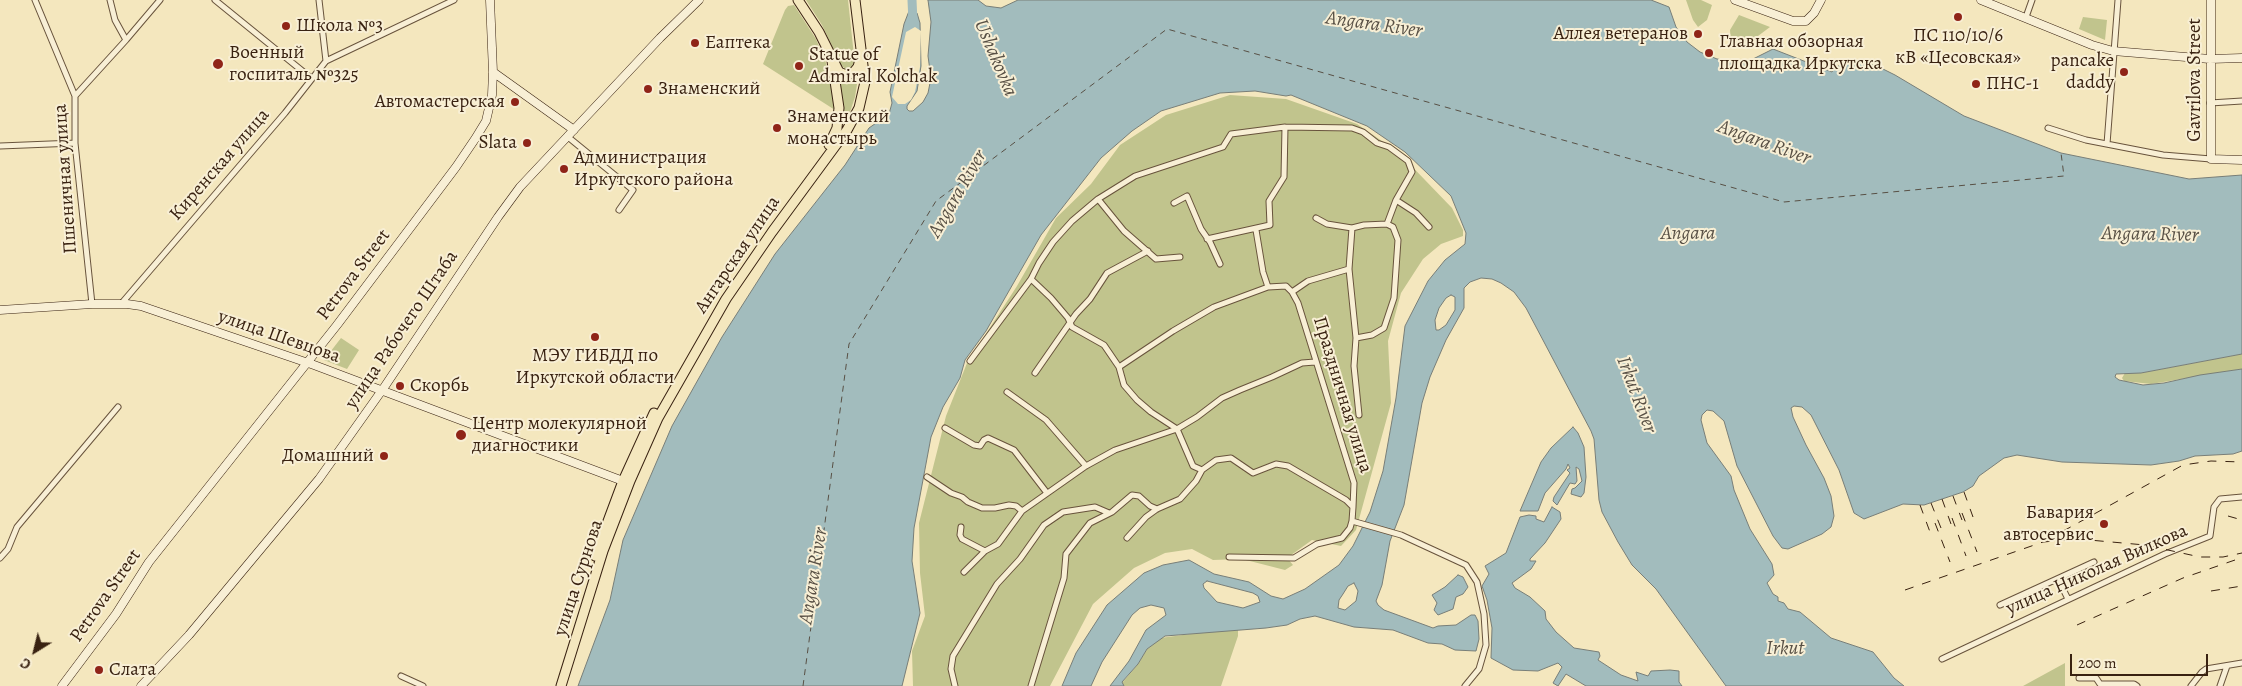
<!DOCTYPE html>
<html>
<head>
<meta charset="utf-8">
<style>
	body { margin:0 }
	#map { position:relative; width:2242px; height:686px; overflow:hidden; background:#f4e7be; font-family:Alegreya,serif }
	canvas { display:block }
	.north { position:absolute; left:10px; top:626px; width:50px; height:50px; -webkit-text-stroke:4px #f8efd5; paint-order:stroke; rotate:216deg; font-size:14px; font-weight:700; line-height:20px; text-align:center; color:#392211 }
	.north::after { content:''; display:block; margin:auto; width:18px; height:22px; background:#392211; clip-path:polygon(50% 0,100% 100%,50% 72%,0 100%) }
	.scale { position:absolute; left:2070px; top:654px; width:138px; height:22px; box-sizing:border-box; border:2px solid #392211; border-top:0; padding-left:6px; font-size:15px; line-height:18px; white-space:nowrap; color:#392211; -webkit-text-stroke:4px #f8efd5; paint-order:stroke }
</style>
</head>
<body>
<div id="map">
<canvas width="2242" height="686"></canvas>
<div class="north">С</div>
<div class="scale">200 m</div>
</div>
<script>
const g = document.querySelector('canvas').getContext('2d');
g.lineJoin = 'round';
function fillPath(path, color) {
  g.fillStyle = color;
  g.fill(path, 'evenodd');
}
function toPath(rows) {
  const path = new Path2D();
  for (const r of rows) {
    path.moveTo(r[0], r[1]);
    for (let i = 2; i < r.length; i += 2) path.lineTo(r[i], r[i + 1]);
  }
  return path;
}
function trace(path, color, width, dash) {
  g.strokeStyle = color;
  g.lineWidth = width;
  g.lineCap = dash ? 'butt' : 'round';
  g.setLineDash(dash || []);
  g.stroke(path);
}
function label(font, color, halo, rows, align = 'center') {
  g.font = font + ' Alegreya,serif';
  g.lineWidth = 4;
  g.setLineDash([]);
  g.textBaseline = 'middle';
  g.strokeStyle = halo;
  g.fillStyle = color;
  for (const [text, x, y, turn = 0] of rows) {
    g.save();
    g.translate(x, y);
    g.rotate((+turn || 0) * Math.PI / 180);
    g.textAlign = isNaN(turn) ? turn : align;
    if (halo) g.strokeText(text, 0, 0);
    g.fillText(text, 0, 0);
    g.restore();
  }
}
fillPath(toPath([
	[806,0,848,0,855,65,852,68,845,69,841,65,822,25],
	[1686,0,1701,0,1712,5,1707,20,1698,27,1693,20],
	[794,5,816,39,826,63,831,81,835,110,763,64,785,10,788,6],
	[1739,15,1770,27,1754,39,1740,43,1731,43,1730,30],
	[2083,17,2107,20,2105,40,2079,29],
	[858,78,855,97,850,112,846,115,844,113,840,80,850,82],
	[1230,95,1286,99,1357,124,1398,152,1452,208,1463,230,1463,236,1441,244,1423,259,1401,293,1388,341,1391,403,1356,530,1341,546,1312,540,1287,558,1293,565,1285,570,1242,559,1213,560,1192,549,1165,553,1134,568,1093,604,1050,686,913,686,912,651,925,616,920,573,919,523,946,416,967,363,1017,286,1056,218,1091,184,1120,145,1166,115],
	[341,338,359,350,347,369,324,360],
	[2242,354,2242,369,2151,384,2124,381,2122,378,2125,373,2141,373],
	[1221,630,1238,630,1238,636,1221,686,1124,686,1122,683,1138,664,1147,649,1160,638],
	[2065,663,2065,686,2023,686]
]), '#c1c48d');
const water = toPath([
	[928,0,978,0,986,6,1001,8,1018,0,1651,0,1669,7,1676,27,1687,42,1700,52,1717,59,1742,61,1753,59,1773,49,1832,72,1835,67,1853,62,1866,63,1877,66,1895,75,1964,116,2061,153,2189,179,2242,175,2242,354,2141,373,2116,374,2115,377,2119,380,2143,385,2164,383,2200,375,2242,369,2242,451,2233,454,2195,456,2179,461,2151,465,2062,462,2017,455,2004,458,1979,476,1973,486,1963,492,1924,505,1903,504,1864,519,1854,513,1839,470,1811,415,1802,407,1794,406,1791,408,1793,417,1806,445,1824,478,1831,496,1834,516,1831,527,1822,534,1788,549,1782,548,1773,536,1737,466,1724,421,1713,411,1707,410,1702,415,1701,420,1707,443,1731,476,1734,490,1750,529,1772,564,1774,575,1767,583,1773,594,1778,597,1778,601,1784,603,1788,609,1800,612,1831,638,1873,652,1894,678,1904,686,1726,686,1656,589,1632,565,1618,542,1602,512,1599,500,1594,439,1591,431,1526,308,1514,292,1501,283,1492,279,1481,278,1470,282,1464,288,1464,308,1446,340,1430,377,1422,403,1404,505,1390,541,1382,585,1376,601,1378,605,1384,610,1433,628,1438,626,1456,625,1471,615,1475,615,1478,621,1479,639,1476,651,1455,650,1442,644,1428,643,1393,630,1354,627,1315,616,1300,619,1287,625,1266,628,1165,636,1147,649,1138,664,1122,682,1124,686,1110,686,1129,661,1146,630,1166,615,1164,608,1151,605,1140,608,1132,615,1102,662,1091,686,1062,686,1076,653,1107,605,1144,573,1163,565,1189,560,1214,574,1249,582,1271,596,1283,599,1305,589,1339,565,1353,546,1370,512,1383,471,1396,398,1405,326,1428,281,1445,260,1465,244,1466,233,1451,196,1405,152,1367,126,1291,95,1286,96,1255,91,1220,93,1161,111,1132,131,1101,158,1041,235,986,331,965,360,960,378,943,407,931,437,914,528,912,561,920,613,902,686,578,686,610,600,623,540,672,426,722,337,775,254,845,165,869,128,889,114,892,103,890,92,904,24,909,11,917,13,920,23,921,66,917,91,907,106,907,109,909,111,913,111,923,102,928,93,931,78,928,56,931,22,928,0],
	[1451,295,1455,297,1455,310,1446,325,1439,330,1436,330,1435,320,1439,308,1446,298,1451,295],
	[1207,581,1253,593,1258,596,1260,602,1243,608,1217,602,1204,588,1203,584,1207,581],
	[1354,583,1358,591,1356,601,1345,610,1338,608,1339,600,1343,594,1348,586,1354,583],
	[1573,427,1578,433,1584,447,1586,477,1584,493,1581,497,1571,494,1572,489,1575,488,1582,481,1579,469,1576,467,1577,481,1575,484,1570,483,1557,505,1553,501,1554,497,1570,473,1567,470,1570,468,1568,464,1566,469,1545,493,1538,511,1520,511,1541,462,1551,448,1573,427],
	[1552,507,1560,512,1561,519,1545,543,1530,559,1530,561,1536,561,1531,569,1512,583,1515,588,1530,597,1545,611,1546,619,1556,632,1574,648,1599,652,1600,656,1598,660,1621,675,1638,681,1636,672,1648,676,1651,671,1670,670,1679,671,1679,682,1682,686,1586,686,1566,674,1558,686,1553,683,1562,667,1558,663,1538,671,1513,670,1491,658,1492,628,1487,600,1482,586,1489,574,1485,566,1506,553,1520,517,1529,515,1536,516,1536,519,1544,522,1552,507],
	[1458,575,1463,577,1468,587,1463,594,1456,597,1453,609,1438,615,1434,610,1437,603,1432,595,1445,587,1458,575]
]);
fillPath(water, '#a2bcbd');
trace(water, '#787e78', 1);
fillPath(toPath([
	[915,27,921,31,920,67,915,92,911,100,905,104,898,104,892,97,906,32]
]), '#f4e7be');
trace(toPath([
	[912,0,913,22]
]), '#a2bcbd', 9);
trace(toPath([
	[803,686,849,344,936,201,1167,29,1784,202,2064,176,2061,153]
]), '#585045', 1, [6, 5]);
const street = toPath([
	[35,0,75,96,75,143,92,304],
	[110,0,115,20,126,40],
	[215,0,311,78],
	[319,0,326,61],
	[2026,17,2032,0],
	[75,96,126,40,160,0],
	[2210,103,2242,101],
	[2048,128,2086,140,2163,155,2211,159],
	[568,137,633,190,619,210],
	[2107,144,2118,0],
	[0,146,75,143],
	[1098,199,1124,231,1156,259,1180,257],
	[1174,203,1187,196,1201,229,1210,242,1220,264],
	[1316,218,1327,224,1352,228,1364,225,1387,224,1396,200,1416,213,1429,227],
	[1352,228,1349,269,1356,338,1354,366,1359,415],
	[1256,230,1263,272,1268,287],
	[1207,239,1270,225,1269,201,1284,177,1285,127],
	[1031,279,1051,298,1068,318,1072,327,1104,345,1119,367,1124,385,1137,400,1151,412,1177,429,1193,466,1202,470],
	[1292,292,1298,303,1354,483,1353,507],
	[121,304,285,113,326,61,454,0],
	[1356,338,1372,335,1384,328,1394,298,1398,240,1393,227,1387,224],
	[970,361,1031,279,1039,263,1053,242,1072,221,1098,199,1135,176,1223,147,1231,134,1285,127,1352,128,1363,132,1377,143,1389,147,1408,161,1412,172,1396,200],
	[1119,367,1173,331,1214,307,1268,287,1286,286,1292,292,1308,281,1349,269],
	[1035,373,1076,314,1090,299,1107,273,1148,251],
	[1007,392,1046,420,1086,466],
	[945,428,974,445,980,446,984,440,988,438,1014,450,1047,493],
	[927,477,951,493,962,497,968,502,982,508,995,508,1009,505,1016,506,1022,511],
	[961,527,960,535,962,539,985,551],
	[1127,538,1146,517,1157,509,1180,499,1196,481,1202,470,1216,460,1231,458,1253,473,1276,464,1288,466,1346,500,1353,507,1352,521,1401,535,1466,565,1477,582,1484,614,1486,645,1479,669,1465,686],
	[1229,557,1294,558,1317,544,1342,538,1350,528,1352,521],
	[0,558,8,549,17,527,118,407],
	[964,572,985,551,998,544,1022,511,1086,466,1115,450,1177,429,1197,417,1222,398,1240,390,1272,377,1302,363,1315,362],
	[2058,579,2068,599],
	[2000,605,2094,562],
	[1942,659,2165,554,2210,536,2214,507,2220,499,2242,497],
	[401,676,423,686],
	[2079,678,2096,678,2100,684,2134,684,2137,686],
	[955,686,951,669,953,656,997,584,1020,559,1044,525,1063,512,1095,507,1109,513],
	[1031,686,1064,578,1066,554,1090,523,1112,512,1132,495,1139,496,1150,506,1157,509],
	[2191,686,2202,672,2206,669,2242,663],
	[2220,686,2227,666]
]);
const secondary = toPath([
	[1735,0,1793,21,1806,21,1814,13,1821,0],
	[1981,0,2092,45,2113,51,2210,59,2242,58],
	[2211,0,2211,159,2242,160],
	[493,72,574,130],
	[0,310,92,304,127,304,141,306,314,365,623,481],
	[62,686,116,614,149,562,337,325,456,167,475,139,486,121,492,95,493,72,490,0],
	[141,686,189,635,319,479,385,386,498,217,520,187,660,38,699,0]
]);
const primary = toPath([
	[798,0,819,32,839,72,846,75,853,73,858,67,861,56],
	[829,145,837,128,839,108,832,61],
	[595,556,623,481,654,413],
	[561,686,603,551,630,481,658,418,726,299,772,232,847,130,859,108,865,82,855,0]
]);
trace(street, '#68533c', 7);
trace(secondary, '#392211', 9);
trace(primary, '#392211', 11);
trace(street, '#f8efd5', 5);
trace(secondary, '#f8efd5', 8);
trace(primary, '#f4e7be', 9);
trace(toPath([
	[1964,492,1973,517],
	[1953,496,1962,520],
	[1942,499,1951,524],
	[1931,503,1941,528],
	[1920,505,1930,532],
	[1962,513,1977,552],
	[2228,516,2242,520],
	[1952,518,1966,556],
	[1935,523,1950,562],
	[2047,540,2183,465,2211,461,2242,462],
	[1905,590,2043,542,2078,539,2145,545,2200,557,2223,557,2242,553],
	[2211,591,2242,586],
	[2077,625,2183,578,2235,560]
]), '#392211', 1, [9, 9]);
for (const [x, y, r, color] of [
	[1958,17,5,"#8f2418"],
	[286,26,5,"#8f2418"],
	[1698,34,5,"#8f2418"],
	[695,43,5,"#8f2418"],
	[1709,53,5,"#8f2418"],
	[218,64,6,"#8f2418"],
	[799,66,5,"#8f2418"],
	[2124,72,5,"#8f2418"],
	[1976,84,5,"#8f2418"],
	[648,89,5,"#8f2418"],
	[515,102,5,"#8f2418"],
	[777,128,5,"#8f2418"],
	[527,143,5,"#8f2418"],
	[564,169,5,"#8f2418"],
	[595,337,5,"#8f2418"],
	[400,386,5,"#8f2418"],
	[461,435,6,"#8f2418"],
	[384,456,5,"#8f2418"],
	[2104,524,5,"#8f2418"],
	[99,670,5,"#8f2418"]
]) {
  const dot = new Path2D();
  dot.arc(x, y, r, 0, 2 * Math.PI);
  g.fillStyle = color;
  g.fill(dot);
  trace(dot, '#f8efd5', 2);
}
label('19px', '#392211', '#f8efd5', [
	["Школа №3",296,26],
	["Аллея ветеранов",1688,34,"right"],
	["ПС 110/10/6",1958,36,"center"],
	["кВ «Цесовская»",1958,58,"center"],
	["Главная обзорная",1719,42],
	["площадка Иркутска",1719,64],
	["Еаптека",705,43],
	["Военный",229,53],
	["госпиталь №325",229,75],
	["Statue of",809,55],
	["Admiral Kolchak",809,77],
	["pancake",2114,61,"right"],
	["daddy",2114,83,"right"],
	["ПНС-1",1986,84],
	["Знаменский",658,89],
	["Автомастерская",505,102,"right"],
	["Знаменский",787,117],
	["монастырь",787,139],
	["Slata",517,143,"right"],
	["Администрация",574,158],
	["Иркутского района",574,180],
	["МЭУ ГИБДД по",595,356,"center"],
	["Иркутской области",595,378,"center"],
	["Скорбь",410,386],
	["Центр молекулярной",472,424],
	["диагностики",472,446],
	["Домашний",374,456,"right"],
	["Бавария",2094,513,"right"],
	["автосервис",2094,535,"right"],
	["Слата",109,670]
], 'left');
label('19px', '#392211', '#f8efd5', [
	["Gavrilova Street",2195,80,-90],
	["Киренская улица",220,165,-49],
	["Пшеничная улица",66,179,-94],
	["Ангарская улица",738,255,-56],
	["Petrova Street",354,275,-53],
	["улица Рабочего Штаба",402,330,-56],
	["улица Шевцова",279,337,19],
	["Праздничная улица",1342,395,73],
	["улица Николая Вилкова",2097,570,-24],
	["улица Сурнова",579,578,-72],
	["Petrova Street",106,596,-55]
]);
label('italic 20px', '#585045', '#f8efd5', [
	["Angara River",1374,25,8],
	["Ushakovka",995,58,67],
	["Angara River",1764,143,20],
	["Angara River",958,194,-60],
	["Angara",1688,234],
	["Angara River",2150,235,1],
	["Irkut River",1636,395,69],
	["Angara River",814,576,-81],
	["Irkut",1785,649]
]);
</script>
</body>
</html>
